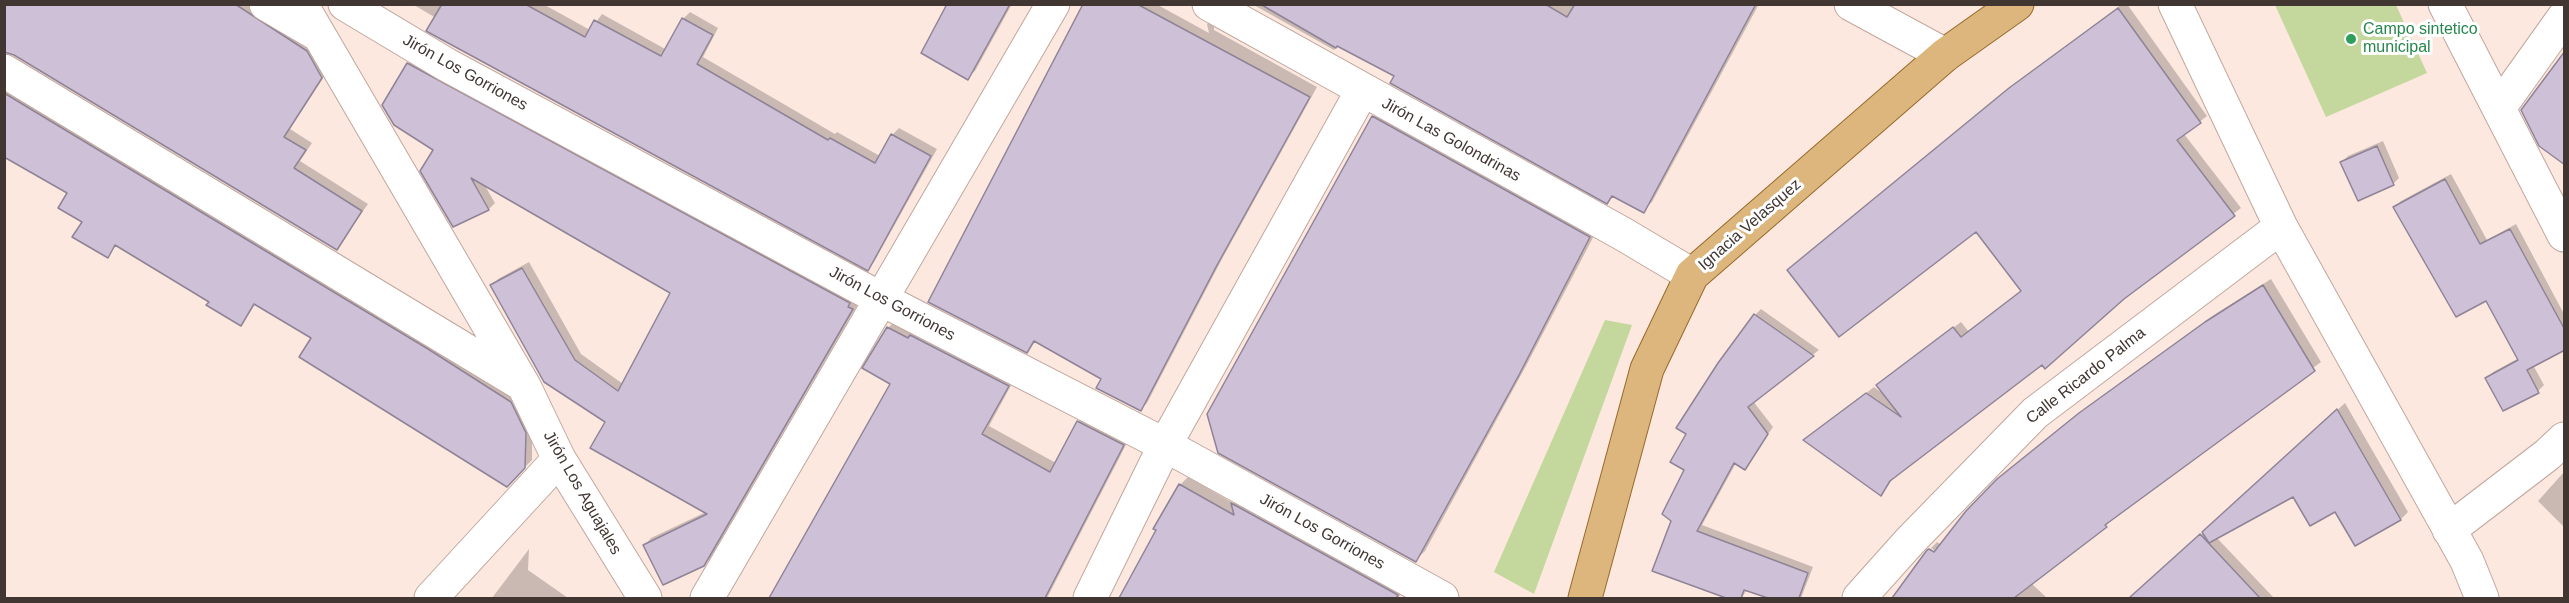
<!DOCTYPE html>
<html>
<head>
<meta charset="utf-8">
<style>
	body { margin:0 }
	#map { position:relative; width:2569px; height:603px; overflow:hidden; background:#fde8df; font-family:Arial,sans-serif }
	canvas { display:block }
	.frame { position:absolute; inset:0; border:6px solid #413632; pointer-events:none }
</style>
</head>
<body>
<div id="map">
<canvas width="2569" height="603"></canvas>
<div class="frame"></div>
</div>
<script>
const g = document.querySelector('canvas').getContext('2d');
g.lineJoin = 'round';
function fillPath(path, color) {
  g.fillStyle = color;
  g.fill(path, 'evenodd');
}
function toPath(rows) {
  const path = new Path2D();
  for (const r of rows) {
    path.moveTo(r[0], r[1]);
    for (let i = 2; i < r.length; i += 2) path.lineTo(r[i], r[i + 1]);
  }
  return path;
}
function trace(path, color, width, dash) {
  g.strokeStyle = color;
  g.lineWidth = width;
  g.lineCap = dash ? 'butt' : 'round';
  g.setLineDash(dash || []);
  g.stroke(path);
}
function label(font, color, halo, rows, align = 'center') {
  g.font = font + ' Arial,sans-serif';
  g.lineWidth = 6;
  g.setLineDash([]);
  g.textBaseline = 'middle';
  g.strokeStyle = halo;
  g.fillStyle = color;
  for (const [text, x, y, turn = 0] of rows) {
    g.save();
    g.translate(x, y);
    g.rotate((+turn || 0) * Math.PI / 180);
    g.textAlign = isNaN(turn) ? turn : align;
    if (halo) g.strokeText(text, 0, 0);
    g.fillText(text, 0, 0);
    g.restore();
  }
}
fillPath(toPath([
	[2275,5,2396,5,2427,73,2326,117],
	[1605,320,1632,325,1534,594,1494,572]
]), '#c4d79d');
fillPath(toPath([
	[4,4,253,4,314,44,329,69,290,129,312,143,300,161,368,204,337,248,14,54],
	[412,4,543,4,590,30,602,14,667,50,683,19,690,12,718,28,703,57,835,134,837,132,880,156,892,135,899,128,937,149,874,262,868,269],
	[942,4,1012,4,975,71,967,78,947,8],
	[1085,4,1156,4,1209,33,1207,24,1214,18,1322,78,1318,84,1214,27,1214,30,1317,87,1222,259,1147,403,1140,410,1103,379,1036,341,1027,351],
	[1252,4,1759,4,1652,202,1643,211,1614,195,1607,202,1396,75,1339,45,1334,50],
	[2122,4,2127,4,2207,116,2184,134,2241,208,1895,476,1881,494,1805,440,1874,387,1883,394,1885,379,1961,322,1969,332,2023,290,2018,82],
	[415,57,859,302,710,558,703,565,645,545,651,538,706,512,607,422,492,286,498,279,529,262,581,354,623,384,672,292,484,184,495,203,489,209,435,149,408,64],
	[4,82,518,395,532,425,532,460,514,478,313,338,256,303,241,324,211,301,117,245,107,256,84,222,69,192,4,154],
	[1382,108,1598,228,1527,364,1425,551,1416,560,1373,117],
	[2383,141,2399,178,2393,184,2342,162,2348,156],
	[2451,174,2487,240,2516,224,2564,314,2564,348,2533,365,2544,385,2538,391,2487,378,2493,372,2519,358,2487,299,2395,207,2401,201],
	[2271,279,2321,362,2112,518,2106,526,2031,583,2047,598,1894,598,1929,551,1941,555,1931,548,1937,542,1941,545,2088,407,2214,315],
	[1761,309,1819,350,1753,401,1773,427,1745,468,1736,463,1702,525,1813,567,1801,598,1772,598,1747,589,1742,598,1730,598,1654,570,1673,521,1686,470,1755,315],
	[896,320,1015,378,989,426,1056,463,1078,422,1086,414,1130,437,1047,598,770,598,892,383,888,328],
	[2345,403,2408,512,2401,519,2355,544,2335,510,2294,495,2216,537,2274,598,2133,597],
	[2564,472,2564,527,2538,501],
	[1188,477,1233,503,1240,496,1404,587,1399,597,1401,598,1121,598,1158,529,1155,528,1180,485],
	[529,549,528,570,568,598,492,598]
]), '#0003');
const building = toPath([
	[4,4,235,4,307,51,322,78,284,137,306,150,294,168,362,211,337,250,14,55,4,52,4,4],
	[442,4,525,4,585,37,594,20,661,56,682,18,713,35,697,64,828,140,830,138,875,163,891,134,931,156,868,271,426,31,442,4],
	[947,4,1010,4,968,80,921,53,947,4],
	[1083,4,1137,4,1310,97,1216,267,1141,411,1096,388,1101,379,1034,341,1027,353,928,302,1083,4],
	[1260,4,1545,4,1567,17,1575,4,1756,4,1644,213,1612,196,1607,204,1390,83,1394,76,1337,46,1336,48,1260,4],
	[2118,8,2201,123,2177,140,2235,216,2124,299,2045,369,2042,365,1890,481,1881,496,1803,440,1866,393,1901,417,1876,385,1953,327,1961,337,2021,291,1976,232,1839,337,1787,270,2009,88,2118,8],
	[2565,51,2565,165,2539,146,2521,110,2565,51],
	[407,63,850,303,848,307,853,309,704,566,663,585,643,545,707,514,590,448,605,422,544,382,490,285,522,268,575,360,618,391,670,293,471,178,489,210,453,227,420,171,433,150,394,125,382,105,407,63],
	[4,93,428,349,511,402,526,433,525,468,507,487,299,357,311,338,254,304,241,326,206,305,209,302,115,245,108,258,72,237,82,222,58,208,67,193,4,157,4,93],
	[1372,116,1590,237,1519,375,1416,562,1218,453,1207,414,1372,116],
	[2377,146,2394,185,2358,201,2340,162,2377,146],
	[2445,179,2480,244,2510,229,2565,330,2565,350,2527,370,2539,393,2503,411,2485,378,2518,360,2486,301,2456,317,2393,207,2445,179],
	[2263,285,2315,371,2105,525,2107,527,2014,598,1892,598,1927,550,1929,549,1934,552,1966,511,1997,479,2079,413,2205,322,2263,285],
	[1754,314,1814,356,1748,407,1768,434,1745,470,1734,463,1697,531,1808,573,1799,598,1768,598,1744,590,1741,598,1726,598,1652,571,1671,521,1662,514,1684,470,1670,462,1686,434,1676,428,1718,363,1754,314],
	[887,327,908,338,910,335,1009,386,982,434,1050,472,1077,421,1124,445,1045,598,769,598,890,384,862,368,887,327],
	[2337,409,2401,520,2355,546,2335,512,2310,526,2293,497,2209,543,2202,532,2337,409],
	[1179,484,1234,515,1231,503,1398,595,1396,598,1119,598,1156,530,1153,529,1179,484],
	[2200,534,2260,598,2129,598,2200,534]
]);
fillPath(building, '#cec1d7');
trace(building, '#8f8397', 1.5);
const minor = toPath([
	[266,4,317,34],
	[301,4,524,386,559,459,645,598],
	[345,4,447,65,883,300,1165,445,1442,598],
	[1209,4,1623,234,1692,275],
	[1851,4,1945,55],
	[2175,4,2281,227,2467,561,2482,598],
	[2445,4,2564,235],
	[4,71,520,383],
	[2499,108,2564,17],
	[2449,530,2547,455,2564,439],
	[431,598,559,459],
	[707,598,1053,4],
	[1090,598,1165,445,1362,91],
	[1859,598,1910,541,2035,413,2281,227]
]);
const major = toPath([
	[1585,598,1647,369,1692,275,1945,55,2017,4]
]);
trace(minor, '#c0a79d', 35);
trace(major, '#976a2b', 35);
trace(minor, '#fff', 33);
trace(major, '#dcb67d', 33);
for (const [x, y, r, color] of [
	[2351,39,6,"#2e9e5b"]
]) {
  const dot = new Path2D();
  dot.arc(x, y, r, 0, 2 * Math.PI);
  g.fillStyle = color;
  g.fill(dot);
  trace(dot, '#fff', 2);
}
label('16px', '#27864d', '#fff', [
	["Campo sintetico",2363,30],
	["municipal",2363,48]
], 'left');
label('16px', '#413632', '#fff', [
	["Jirón Los Gorriones",465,73,29],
	["Jirón Las Golondrinas",1451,140,29],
	["Ignacia Velasquez",1750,225,-41],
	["Jirón Los Gorriones",892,304,28],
	["Calle Ricardo Palma",2086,376,-38],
	["Jirón Los Aguajales",582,493,60],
	["Jirón Los Gorriones",1322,532,29]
]);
</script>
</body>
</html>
